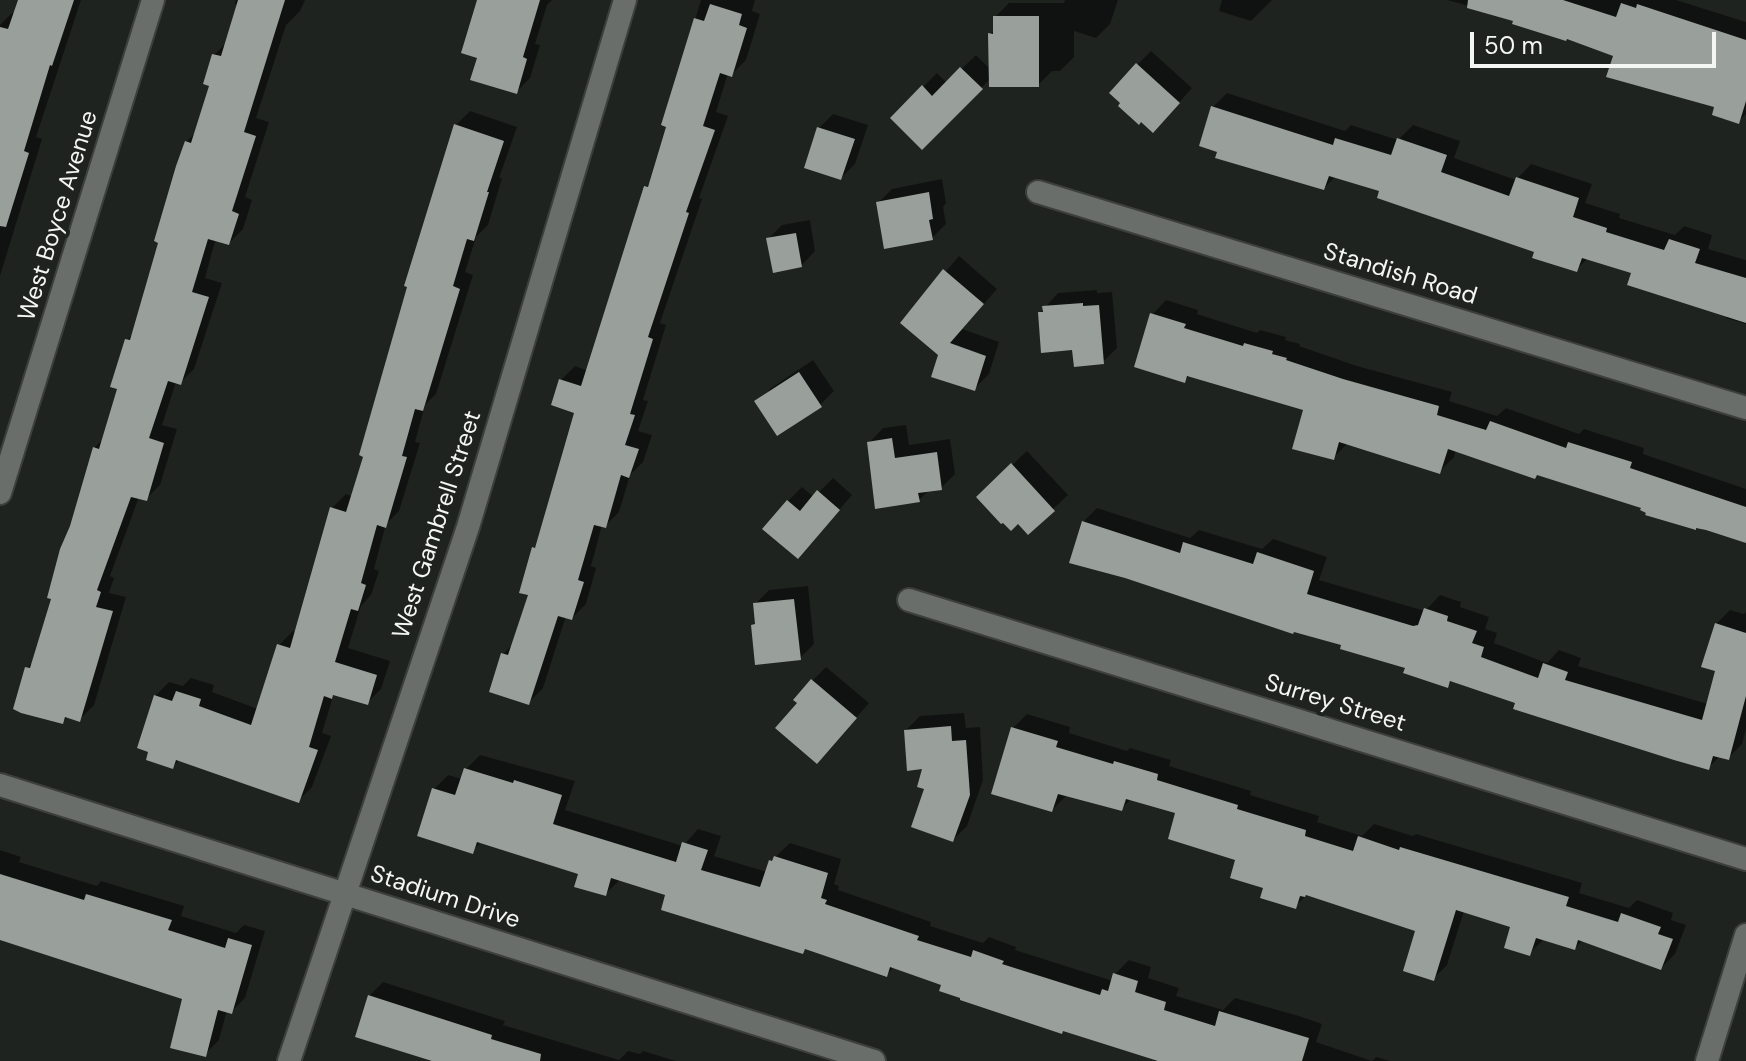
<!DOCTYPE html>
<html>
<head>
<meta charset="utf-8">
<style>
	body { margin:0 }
	#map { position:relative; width:1746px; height:1061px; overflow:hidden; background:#1f2320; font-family:"DM Sans",sans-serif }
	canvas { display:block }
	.scale { position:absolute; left:1470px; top:32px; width:246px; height:36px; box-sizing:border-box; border:4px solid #f3f6f3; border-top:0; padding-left:10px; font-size:24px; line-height:28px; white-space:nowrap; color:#f3f6f3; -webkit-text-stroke:6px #1f2320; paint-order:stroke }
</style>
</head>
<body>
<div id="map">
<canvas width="1746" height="1061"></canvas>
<div class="scale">50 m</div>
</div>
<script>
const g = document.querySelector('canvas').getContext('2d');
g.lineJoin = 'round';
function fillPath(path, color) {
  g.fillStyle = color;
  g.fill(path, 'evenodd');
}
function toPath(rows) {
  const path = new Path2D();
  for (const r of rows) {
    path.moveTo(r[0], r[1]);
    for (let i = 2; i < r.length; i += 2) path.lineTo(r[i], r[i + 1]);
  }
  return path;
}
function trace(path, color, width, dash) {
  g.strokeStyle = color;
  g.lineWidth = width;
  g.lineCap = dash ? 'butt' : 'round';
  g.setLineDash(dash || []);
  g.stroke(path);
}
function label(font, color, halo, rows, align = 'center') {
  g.font = font + ' "DM Sans",sans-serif';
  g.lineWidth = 8;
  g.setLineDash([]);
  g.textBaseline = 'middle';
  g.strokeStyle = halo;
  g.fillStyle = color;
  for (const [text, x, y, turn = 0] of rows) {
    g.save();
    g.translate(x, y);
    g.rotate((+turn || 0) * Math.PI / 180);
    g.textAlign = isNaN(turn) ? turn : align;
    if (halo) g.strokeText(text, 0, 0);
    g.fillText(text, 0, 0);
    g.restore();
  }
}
fillPath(toPath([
	[20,0,81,0,36,137,42,139,0,276,0,25,12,13,15,14],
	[236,0,305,0,300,11,286,25,256,118,269,122,245,197,252,200,243,229,229,243,216,239,212,252,205,278,222,283,194,369,180,383,176,382,162,425,177,429,160,485,146,499,139,497,110,576,114,578,109,593,126,597,94,705,80,719,68,716,63,722,27,668,35,660,94,448,104,438,120,387,127,340,135,332,186,142,197,131,211,85,214,55,228,41,239,5,235,4],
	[501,0,552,0,547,5,535,44,540,45,530,78,516,92],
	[701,0,755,0,752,11,760,14,746,60,732,74,728,73,716,112,728,116,699,198,702,199,660,323,666,325,643,400,648,401,638,431,652,435,643,462,630,475,619,512,605,526,602,525,591,566,596,568,586,604,572,618,566,616,543,688,529,702,503,654,514,643,531,593,534,548,538,545,576,411,561,380,575,366,588,371,646,187,652,181,669,126,663,124],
	[1065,0,1118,0,1110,24,1096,38,1074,31,1074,57,1060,71,1052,71,1038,85,990,79,922,147,892,118,937,73,947,83,976,55,990,69,990,34,995,29,995,17,1009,3,1064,3],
	[1222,0,1272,0,1251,21,1219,11],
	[1447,0,1676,0,1746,22,1746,114,1738,122,1717,106,1616,55,1516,19],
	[1151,51,1192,88,1167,116,1142,120,1137,65],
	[1227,93,1345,131,1351,125,1398,140,1413,125,1460,141,1454,158,1516,180,1531,164,1592,184,1585,203,1620,214,1619,218,1675,235,1684,226,1712,235,1708,249,1746,260,1746,324,1726,318,1727,315,1634,272,1588,258,1576,270,1536,251,1381,190,1336,176,1324,188,1213,107],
	[470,111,517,127,499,178,502,178,488,225,476,237,465,272,473,275,436,394,425,405,415,442,420,443,399,511,386,524,374,569,379,571,371,595,361,606,348,648,390,661,381,689,367,703,334,693,322,733,331,736,312,787,298,801,180,759,173,767,155,696,169,682,183,686,191,678,214,685,212,692,258,709,279,645,293,631,297,633,332,508,346,494,353,497,410,286,407,285,456,125],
	[833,114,868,125,855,164,841,178,819,128],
	[942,179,946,203,943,207,946,224,932,238,878,203,892,189],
	[810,220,815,251,801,266,768,239,782,225],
	[959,256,997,289,962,329,999,342,989,374,975,388,903,322],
	[1097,290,1097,293,1112,292,1117,348,1103,362,1074,348,1040,313,1058,293],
	[1166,300,1198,310,1197,314,1257,333,1260,330,1286,337,1285,340,1300,344,1299,346,1357,366,1452,392,1449,401,1497,416,1506,408,1579,434,1584,429,1644,448,1643,454,1746,489,1746,541,1644,507,1456,450,1454,457,1440,471,1347,444,1333,458,1306,409,1190,375,1184,381,1152,315],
	[813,360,834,391,820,405,757,402,771,388],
	[906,425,909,445,950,439,955,474,941,488,929,490,919,500,869,443,883,428],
	[1027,451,1068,495,1028,532,1018,521,978,497],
	[833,478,852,495,798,557,788,501,802,487,814,497],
	[1097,508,1190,538,1199,530,1262,549,1273,539,1327,557,1319,580,1425,611,1440,595,1461,602,1460,607,1489,617,1485,629,1497,633,1494,643,1547,663,1559,650,1581,658,1578,666,1708,704,1717,670,1716,624,1730,610,1744,614,1746,612,1746,729,1742,744,1728,758,1720,756,1708,768,1453,680,1447,686,1407,667,1344,643,1083,522],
	[808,586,814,644,800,658,753,625,757,621,755,604,769,590],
	[826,667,869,703,831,747,800,703,812,681],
	[964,713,966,728,980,727,983,780,967,826,953,840,926,788,925,767,906,730,920,716],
	[1027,714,1070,727,1069,733,1127,751,1130,748,1171,760,1169,766,1251,791,1250,795,1319,816,1317,822,1362,836,1374,824,1413,836,1416,834,1582,883,1579,893,1629,908,1637,900,1673,913,1671,920,1686,925,1675,954,1661,968,1583,940,1575,948,1545,938,1530,953,1513,926,1464,911,1447,965,1433,979,1418,930,1308,894,1295,906,1266,887,1238,859,1178,812,1132,798,1121,809,1066,796,1052,810,1013,728],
	[480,755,575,781,565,810,683,846,698,829,721,836,714,856,767,872,771,861,790,843,841,859,834,884,839,886,838,890,931,922,930,926,983,943,989,937,1016,947,1015,950,1113,981,1115,974,1129,960,1151,967,1148,978,1179,988,1176,996,1223,1010,1235,998,1299,1016,1322,1024,1316,1042,1372,1061,1376,1057,1390,1061,1165,1061,894,967,886,975,807,947,803,952,668,893,621,879,605,894,580,873,482,841,472,851,434,789,448,775,462,779,466,769],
	[0,850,21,857,19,862,97,886,101,881,184,906,181,916,236,933,244,925,265,931,245,998,231,1012,227,1010,219,1040,205,1054,185,998,0,938],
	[383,982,505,1021,503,1025,619,1060,628,1051,640,1054,643,1051,676,1061,435,1061,369,996]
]), '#0007');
fillPath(toPath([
	[18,0,74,0,52,66,50,65,24,151,29,153,6,227,0,226,0,27,8,29],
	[238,0,285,0,244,132,256,136,232,211,239,214,229,245,208,239,192,292,209,297,181,385,168,381,149,438,164,443,147,501,131,497,97,590,101,592,96,607,113,611,80,722,65,717,63,724,21,713,13,709,25,667,30,668,51,599,47,598,60,549,70,526,93,447,99,449,117,389,110,387,125,339,130,340,158,243,154,241,176,166,185,141,191,143,209,86,203,84,212,54,221,56],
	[477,0,540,0,523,57,527,59,517,94,470,80,477,58,461,53],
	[1468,0,1563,0,1616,17,1621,3,1636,8,1637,4,1746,40,1746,101,1739,124,1712,115,1714,107,1606,77,1613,56,1567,39,1566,41,1512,24,1513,21,1467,8],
	[710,4,742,14,739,25,747,28,732,77,720,73,703,126,715,130,686,212,689,213,648,337,653,339,630,414,635,415,625,445,639,449,629,478,621,475,606,528,594,525,578,580,584,582,572,620,558,616,529,705,489,692,501,653,508,655,528,595,519,593,532,547,535,548,574,413,551,405,559,379,581,386,644,186,648,187,666,127,661,125,694,18,704,21],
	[993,16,1039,16,1039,87,989,87,988,33,993,34],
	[1136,63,1180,103,1153,133,1141,122,1139,125,1118,106,1120,103,1109,93],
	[960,67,983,89,922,150,890,118,922,85,932,96],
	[1211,106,1333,145,1335,138,1391,155,1397,138,1447,155,1441,172,1509,196,1516,177,1579,198,1573,217,1607,228,1606,232,1664,250,1669,239,1700,249,1695,263,1746,278,1746,323,1627,285,1631,273,1582,258,1577,272,1532,258,1534,252,1377,198,1379,191,1329,176,1324,190,1215,158,1217,152,1199,146],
	[454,124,504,141,487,192,489,192,474,241,467,239,453,286,460,289,423,411,415,409,402,456,407,457,386,528,377,525,361,583,366,585,358,611,351,609,335,662,377,675,368,705,333,695,332,699,324,696,309,747,318,750,299,803,176,760,173,769,146,760,148,752,137,748,154,695,172,701,176,691,201,699,199,706,251,725,277,644,290,648,330,507,346,512,363,457,359,455,407,287,404,286],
	[817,127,855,139,841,180,804,168],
	[929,192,933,219,929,220,933,240,884,249,876,202],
	[796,233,802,267,773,273,766,238],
	[943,269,984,304,950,343,986,356,975,391,931,377,938,355,900,323],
	[1083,303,1083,306,1099,305,1104,364,1074,367,1072,350,1041,353,1038,312,1043,312,1042,306],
	[1150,313,1186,324,1184,328,1243,346,1244,343,1273,351,1272,354,1287,358,1286,360,1343,379,1439,406,1437,415,1486,430,1490,421,1566,448,1568,442,1632,462,1630,468,1746,507,1746,543,1706,530,1696,528,1696,530,1645,515,1646,513,1640,510,1641,508,1537,475,1535,479,1448,449,1440,474,1339,442,1334,460,1292,449,1303,410,1187,376,1185,383,1134,367],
	[799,372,822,407,777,436,754,401],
	[892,438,895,458,937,452,942,490,918,493,920,502,875,509,867,442],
	[1011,463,1055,511,1028,535,1018,524,1011,531,1003,523,1001,524,976,497],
	[817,490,840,510,798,559,762,529,787,500,800,511],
	[1082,521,1180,553,1183,542,1253,564,1257,552,1314,571,1307,594,1413,626,1418,625,1424,608,1448,616,1447,621,1477,631,1472,643,1484,647,1481,657,1538,678,1543,663,1568,672,1565,680,1702,720,1715,671,1701,667,1715,623,1746,633,1746,696,1729,760,1713,756,1709,770,1674,760,1513,709,1515,703,1450,681,1448,688,1403,673,1405,668,1340,649,1341,645,1294,632,1293,634,1125,578,1069,563],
	[794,599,801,660,755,665,751,625,755,624,753,603],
	[811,679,857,718,817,764,775,728,797,703,793,700],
	[951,726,952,741,966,740,970,795,953,842,911,827,924,789,917,787,922,769,907,771,904,730],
	[1011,727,1058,741,1056,747,1113,764,1114,761,1158,774,1157,780,1238,805,1237,809,1306,830,1305,836,1353,851,1358,836,1399,850,1400,847,1569,897,1566,906,1618,922,1621,913,1661,927,1658,934,1673,939,1661,970,1578,940,1575,950,1536,938,1530,956,1504,948,1510,927,1456,910,1434,981,1403,971,1415,931,1306,895,1305,897,1300,896,1296,909,1260,898,1263,888,1230,878,1235,860,1168,839,1175,813,1126,799,1122,811,1058,794,1052,812,991,794],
	[464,768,513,783,514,780,562,795,553,824,676,862,682,842,708,850,701,870,760,887,769,860,772,861,774,856,828,873,821,898,827,900,825,904,919,936,917,940,971,957,973,950,1004,961,1002,964,1100,995,1102,989,1108,991,1113,973,1138,981,1135,992,1166,1002,1164,1010,1215,1026,1219,1011,1309,1038,1302,1061,1158,1061,1063,1031,1062,1034,960,1000,960,998,939,991,941,985,890,967,887,977,805,949,803,954,661,910,665,895,611,878,606,896,574,887,578,874,477,842,473,854,417,836,432,788,455,795],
	[0,874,84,900,86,894,172,920,168,930,225,948,228,938,252,945,232,1014,218,1010,206,1057,170,1048,182,999,0,940],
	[368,995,492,1035,491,1039,541,1054,540,1061,432,1061,355,1037]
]), '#999f9a');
const minor = toPath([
	[1038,192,1746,408],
	[0,493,153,0],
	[909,600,1746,859],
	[0,785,874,1061]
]);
const tertiary = toPath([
	[289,1061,468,527,625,0]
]);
const secondary = toPath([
	[1707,1061,1746,935]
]);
trace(minor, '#3c3f3d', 26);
trace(tertiary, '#3c3f3d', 26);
trace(secondary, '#3c3f3d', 26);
trace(minor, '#696e6a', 22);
trace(tertiary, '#696e6a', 22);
trace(secondary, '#696e6a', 22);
label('24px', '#f3f6f3', '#1f2320', [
	["West Boyce Avenue",59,216,-73],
	["Standish Road",1400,275,17],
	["West Gambrell Street",438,525,-72],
	["Surrey Street",1335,704,17],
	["Stadium Drive",445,898,18]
]);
</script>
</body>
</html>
